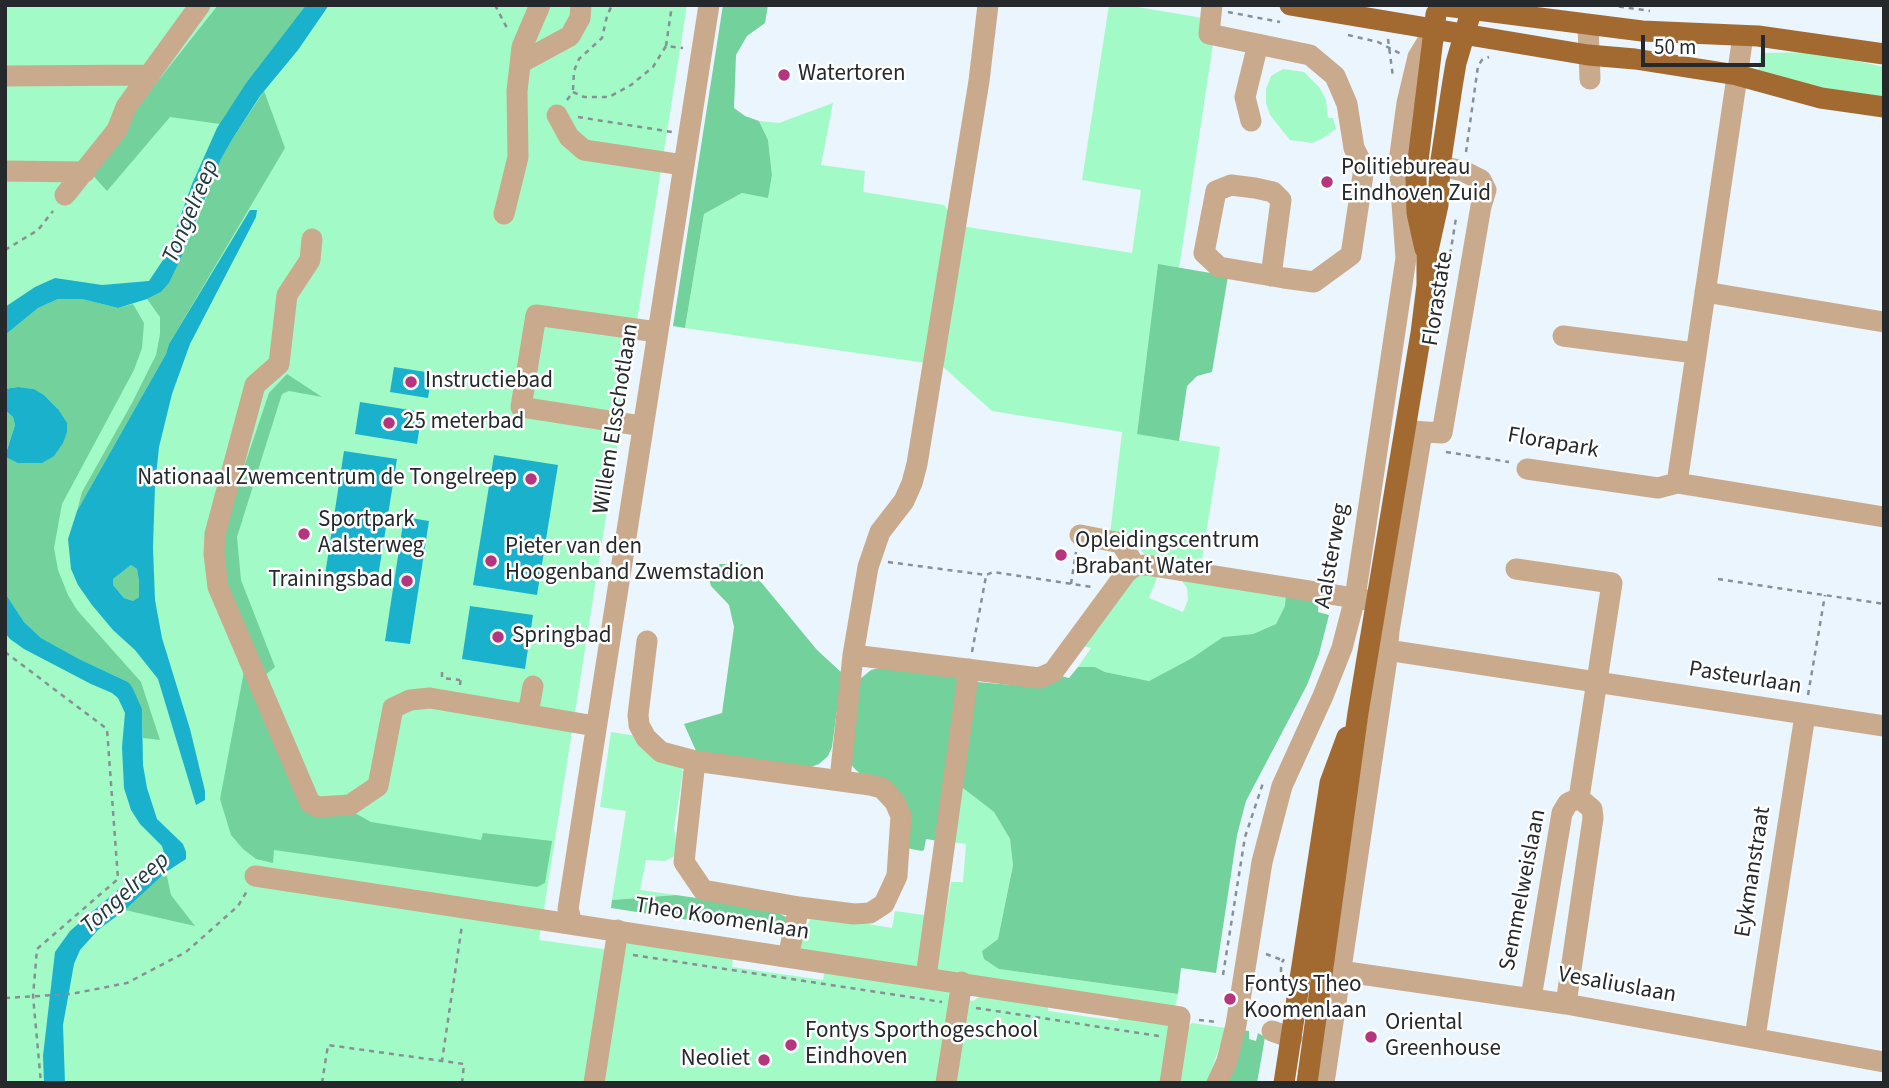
<!DOCTYPE html>
<html>
<head>
<meta charset="utf-8">
<style>
	body { margin:0 }
	#map { position:relative; width:1889px; height:1088px; overflow:hidden; background:#eaf5fd; font-family:"Source Sans 3",sans-serif }
	canvas { display:block }
	.frame { position:absolute; inset:0; border:7px solid #25292c; pointer-events:none }
	.scale { position:absolute; left:1641px; top:35px; width:124px; height:32px; box-sizing:border-box; border:4px solid #25292c; border-top:0; padding-left:9px; font-size:21px; line-height:24px; white-space:nowrap; color:#25292c; -webkit-text-stroke:5px #fff; paint-order:stroke }
</style>
</head>
<body>
<div id="map">
<canvas width="1889" height="1088"></canvas>
<div class="frame"></div>
<div class="scale">50 m</div>
</div>
<script>
const g = document.querySelector('canvas').getContext('2d');
g.lineJoin = 'round';
function fillPath(path, color) {
  g.fillStyle = color;
  g.fill(path, 'evenodd');
}
function toPath(rows) {
  const path = new Path2D();
  for (const r of rows) {
    path.moveTo(r[0], r[1]);
    for (let i = 2; i < r.length; i += 2) path.lineTo(r[i], r[i + 1]);
  }
  return path;
}
function trace(path, color, width, dash) {
  g.strokeStyle = color;
  g.lineWidth = width;
  g.lineCap = dash ? 'butt' : 'round';
  g.setLineDash(dash || []);
  g.stroke(path);
}
function label(font, color, halo, rows, align = 'center') {
  g.font = font + ' "Source Sans 3",sans-serif';
  g.lineWidth = 5;
  g.setLineDash([]);
  g.textBaseline = 'middle';
  g.strokeStyle = halo;
  g.fillStyle = color;
  for (const [text, x, y, turn = 0] of rows) {
    g.save();
    g.translate(x, y);
    g.rotate((+turn || 0) * Math.PI / 180);
    g.textAlign = isNaN(turn) ? turn : align;
    if (halo) g.strokeText(text, 0, 0);
    g.fillText(text, 0, 0);
    g.restore();
  }
}
fillPath(toPath([
	[5,5,687,5,539,940,625,952,625,945,633,941,733,957,732,967,823,980,825,970,944,988,950,993,951,998,973,1001,981,996,1048,1005,1048,1011,1118,1021,1119,1017,1168,1024,1168,1028,1185,1029,1192,1023,1226,1028,1207,1083,5,1083],
	[1109,5,1125,5,1203,18,1213,44,1179,268,1158,265,1137,433,1220,447,1201,565,1146,556,1127,535,1110,534,1122,432,992,411,941,365,961,226,1132,253,1141,190,1082,180],
	[1818,52,1884,67,1884,100,1824,92,1758,70,1761,53],
	[1283,69,1304,72,1320,88,1326,100,1328,118,1333,118,1336,129,1323,138,1312,143,1290,140,1270,115,1266,103,1266,89,1271,76],
	[833,103,821,165,865,171,863,192,944,205,949,212,926,363,685,328,704,214,742,193,768,197,772,175,768,140,759,121,779,123],
	[1159,573,1149,598,1183,612,1188,600,1187,588,1180,578,1286,593,1285,606,1276,624,1253,634,1223,637,1192,658,1149,681,1105,672,1095,667,1078,667,1091,648,1079,645,1134,576],
	[611,732,637,736,680,764,683,772,674,829,677,845,677,855,665,861,646,860,640,890,676,895,612,900,626,811,600,807],
	[959,785,994,812,1010,839,1013,864,998,939,982,951,999,969,1178,994,1175,1007,801,950,798,946,801,935,813,915,892,928,895,911,945,918,951,882,963,882,966,844,951,842]
]), '#a2fbc6');
fillPath(toPath([
	[218,5,306,5,246,83,220,124,170,117,107,191,90,172,154,86],
	[723,5,768,5,765,23,747,36,736,55,734,108,745,116,759,121,768,140,772,175,768,198,742,193,704,214,685,328,673,326],
	[264,91,285,148,169,344,166,354,77,511,82,492,132,403,156,355,160,334,160,317,147,299,161,292,169,283,196,224,221,159,233,138],
	[1158,264,1228,276,1212,372,1197,376,1187,386,1179,441,1137,434],
	[58,299,82,299,118,308,133,304,144,323,142,348,134,370,62,504,54,548,58,570,68,595,77,610,141,682,160,740,143,738,142,709,128,682,79,659,41,638,24,622,5,593,5,410,13,417,15,425,6,452,58,409,44,395,34,389,18,387,5,389,5,335,38,308],
	[287,374,322,397,289,391,282,394,237,537,241,580,275,667,264,676,225,585,221,535,269,393],
	[720,564,742,564,756,576,817,650,842,673,832,747,828,756,819,764,808,768,696,751,684,724,722,713,734,627,729,605,711,586,708,575],
	[131,565,137,569,139,581,139,597,133,601,124,598,113,585,113,579],
	[1286,593,1319,598,1318,612,1329,615,1319,654,1307,685,1246,801,1237,835,1216,973,1181,968,1178,994,999,969,984,959,982,951,998,939,1013,865,1010,839,994,812,959,785,977,682,1036,687,1057,675,1069,678,1078,667,1095,667,1105,672,1149,681,1192,658,1223,637,1253,634,1276,624,1285,606],
	[245,666,307,812,353,812,371,822,481,840,483,833,552,841,545,883,537,887,274,850,273,863,256,859,243,849,231,835,220,799],
	[883,667,957,678,960,681,939,841,926,839,924,850,922,851,906,848,909,821,853,767,849,760,860,679,871,670],
	[166,872,171,895,195,926,125,910],
	[676,895,770,909,786,917,785,935,611,908,612,900],
	[1243,1030,1249,1031,1249,1039,1256,1041,1258,1033,1265,1037,1257,1083,1226,1083]
]), '#73d19b');
fillPath(toPath([
	[306,5,329,5,298,50,260,96,233,138,221,159,180,260,169,283,161,292,147,299,118,308,82,299,58,299,38,308,5,335,5,307,35,287,55,278,102,285,149,281,167,254,192,184,217,128,246,83],
	[250,210,257,210,256,217,190,344,172,394,159,447,155,486,153,547,155,600,162,638,190,729,205,791,205,800,196,805,158,679,135,650,113,630,92,605,78,585,71,569,68,539,77,511,166,354,169,344],
	[131,565,137,569,139,581,139,597,133,601,124,598,113,585,113,579],
	[394,367,432,373,428,398,390,392],
	[18,387,34,389,44,395,58,409,67,423,67,432,63,443,54,456,42,463,18,463,6,457,6,453,15,425,13,417,5,410,5,389],
	[360,402,422,412,417,444,355,434],
	[344,451,397,459,377,583,325,575],
	[494,455,558,465,537,595,473,585],
	[404,517,429,521,410,644,385,641],
	[5,593,24,622,41,638,79,659,128,682,132,687,142,709,143,765,147,788,157,819,183,844,186,852,186,859,166,872,125,910,98,930,80,950,74,964,63,1025,65,1083,44,1083,43,1056,55,952,70,931,120,888,160,859,164,853,162,846,140,824,131,810,124,788,122,747,125,713,118,698,112,693,91,684,24,649,10,639,5,633],
	[470,606,533,615,525,669,462,659]
]), '#1ab1cd');
trace(toPath([
	[495,5,508,30],
	[1609,5,1650,11],
	[1228,12,1280,22],
	[1348,35,1378,42,1401,54],
	[1388,39,1393,77],
	[666,46,672,5],
	[573,90,574,71,579,59,602,38,607,16,612,5],
	[567,100,573,92,584,97,609,97,631,85,653,67,666,46,683,48],
	[578,117,672,132],
	[1466,152,1478,66,1482,60,1489,57],
	[5,250,38,230,53,211],
	[1447,274,1456,218],
	[1446,452,1509,462],
	[888,562,986,575,993,572,1092,587],
	[1718,579,1884,604],
	[1071,584,1076,552],
	[5,652,107,729,118,879,37,949,33,996,41,1083],
	[972,652,986,576],
	[442,672,442,678,460,680],
	[460,685,461,675],
	[1808,695,1825,595],
	[1266,954,1282,960],
	[633,955,942,1002],
	[1281,972,1281,964,1284,959],
	[1223,975,1245,837,1263,783],
	[5,998,71,994,127,983,186,952,238,906,247,891],
	[976,1008,1159,1036],
	[1199,1020,1217,1022],
	[322,1083,328,1045,442,1061],
	[462,1083,464,1064,442,1061,462,925]
]), '#889095', 2.5, [5, 5]);
trace(toPath([
	[1212,5,1209,34,1310,55,1335,76,1347,104,1354,148,1364,168,1351,255,1314,282,1284,278,1219,267,1204,253,1216,191,1231,185,1255,188,1273,192,1281,200,1271,276],
	[1588,25,1590,79],
	[522,62,570,36,580,18,581,5],
	[5,76,150,75],
	[557,115,569,137,584,150,683,165],
	[1251,121,1245,97,1258,44],
	[5,171,85,172],
	[65,195,117,130,126,107,200,5],
	[504,214,518,157,517,91,522,47,540,5],
	[312,239,310,260,287,295,279,364,255,385,215,534,214,554,218,587,310,803,318,807,350,805,378,786,393,708,410,700,430,698,595,726],
	[1705,292,1884,322],
	[1563,336,1695,353],
	[642,426,521,407,536,315,657,332],
	[1411,431,1442,433,1481,206,1486,190,1481,180,1463,171,1440,166],
	[1527,469,1658,488,1677,483,1884,517],
	[1677,483,1743,36],
	[1080,535,1121,543,1135,566],
	[1516,569,1612,583,1579,798],
	[647,641,638,715,639,725,646,738,661,752,695,761,870,785,882,788,895,802,901,816,897,876,884,904,870,913,854,914,799,907,703,890,684,862,695,761],
	[1387,650,1884,726],
	[853,655,1039,678,1053,672,1126,573,1135,566,1146,565,1367,600],
	[528,714,533,686],
	[840,779,853,655,868,567,880,532,904,501,912,483,917,464,979,81,988,5],
	[255,876,1180,1017,1170,1083],
	[572,923,568,909,709,5],
	[788,957,799,907],
	[1340,971,1566,1004,1884,1062],
	[926,977,969,669],
	[1531,998,1562,813,1568,803,1579,798],
	[1566,1004,1593,818,1592,809,1579,798],
	[1272,1031,1292,1038],
	[1755,1037,1805,715],
	[594,1083,618,930],
	[946,1083,962,982],
	[1217,1083,1227,1061,1236,1025,1262,862,1282,786,1323,696,1342,648,1355,598,1406,258,1399,162,1407,103,1418,57,1435,29],
	[1324,1083,1386,665,1389,631,1422,432]
]), '#c9aa8d', 21);
trace(toPath([
	[1290,5,1588,55,1635,59,1737,75,1821,98,1884,107],
	[1438,5,1642,31,1758,36,1884,54],
	[1425,249,1417,213,1416,177,1436,14],
	[1284,1083,1330,783,1347,737],
	[1307,1083,1358,713,1421,333,1427,285,1427,255,1438,205,1440,166,1452,87,1456,63,1473,5]
]), '#a26a31', 21);
for (const [x, y, r, color] of [
	[784,75,7,"#b6357f"],
	[1327,182,7,"#b6357f"],
	[411,382,7,"#b6357f"],
	[389,423,7,"#b6357f"],
	[531,479,7,"#b6357f"],
	[304,534,7,"#b6357f"],
	[1061,555,7,"#b6357f"],
	[491,561,7,"#b6357f"],
	[407,581,7,"#b6357f"],
	[498,637,7,"#b6357f"],
	[1230,999,7,"#b6357f"],
	[1371,1037,7,"#b6357f"],
	[791,1045,7,"#b6357f"],
	[764,1060,7,"#b6357f"]
]) {
  const dot = new Path2D();
  dot.arc(x, y, r, 0, 2 * Math.PI);
  g.fillStyle = color;
  g.fill(dot);
  trace(dot, '#fff', 2.5);
}
label('23px', '#25292c', '#fff', [
	["Watertoren",798,75],
	["Politiebureau",1341,169],
	["Eindhoven Zuid",1341,195],
	["Instructiebad",425,382],
	["25 meterbad",403,423],
	["Nationaal Zwemcentrum de Tongelreep",517,479,"right"],
	["Sportpark",318,521],
	["Aalsterweg",318,547],
	["Opleidingscentrum",1075,542],
	["Brabant Water",1075,568],
	["Pieter van den",505,548],
	["Hoogenband Zwemstadion",505,574],
	["Trainingsbad",393,581,"right"],
	["Springbad",512,637],
	["Fontys Theo",1244,986],
	["Koomenlaan",1244,1012],
	["Oriental",1385,1024],
	["Greenhouse",1385,1050],
	["Fontys Sporthogeschool",805,1032],
	["Eindhoven",805,1058],
	["Neoliet",750,1060,"right"]
], 'left');
label('23px', '#25292c', '#fff', [
	["Florastate",1439,299,-81],
	["Willem Elsschotlaan",617,419,-81],
	["Florapark",1553,444,10],
	["Aalsterweg",1333,556,-80],
	["Pasteurlaan",1745,679,9],
	["Eykmanstraat",1754,872,-81],
	["Semmelweislaan",1524,890,-79],
	["Theo Koomenlaan",722,920,9],
	["Vesaliuslaan",1617,986,10]
]);
label('italic 24px', '#22393e', '#fff', [
	["Tongelreep",192,212,-67],
	["Tongelreep",126,894,-42]
]);
</script>
</body>
</html>
